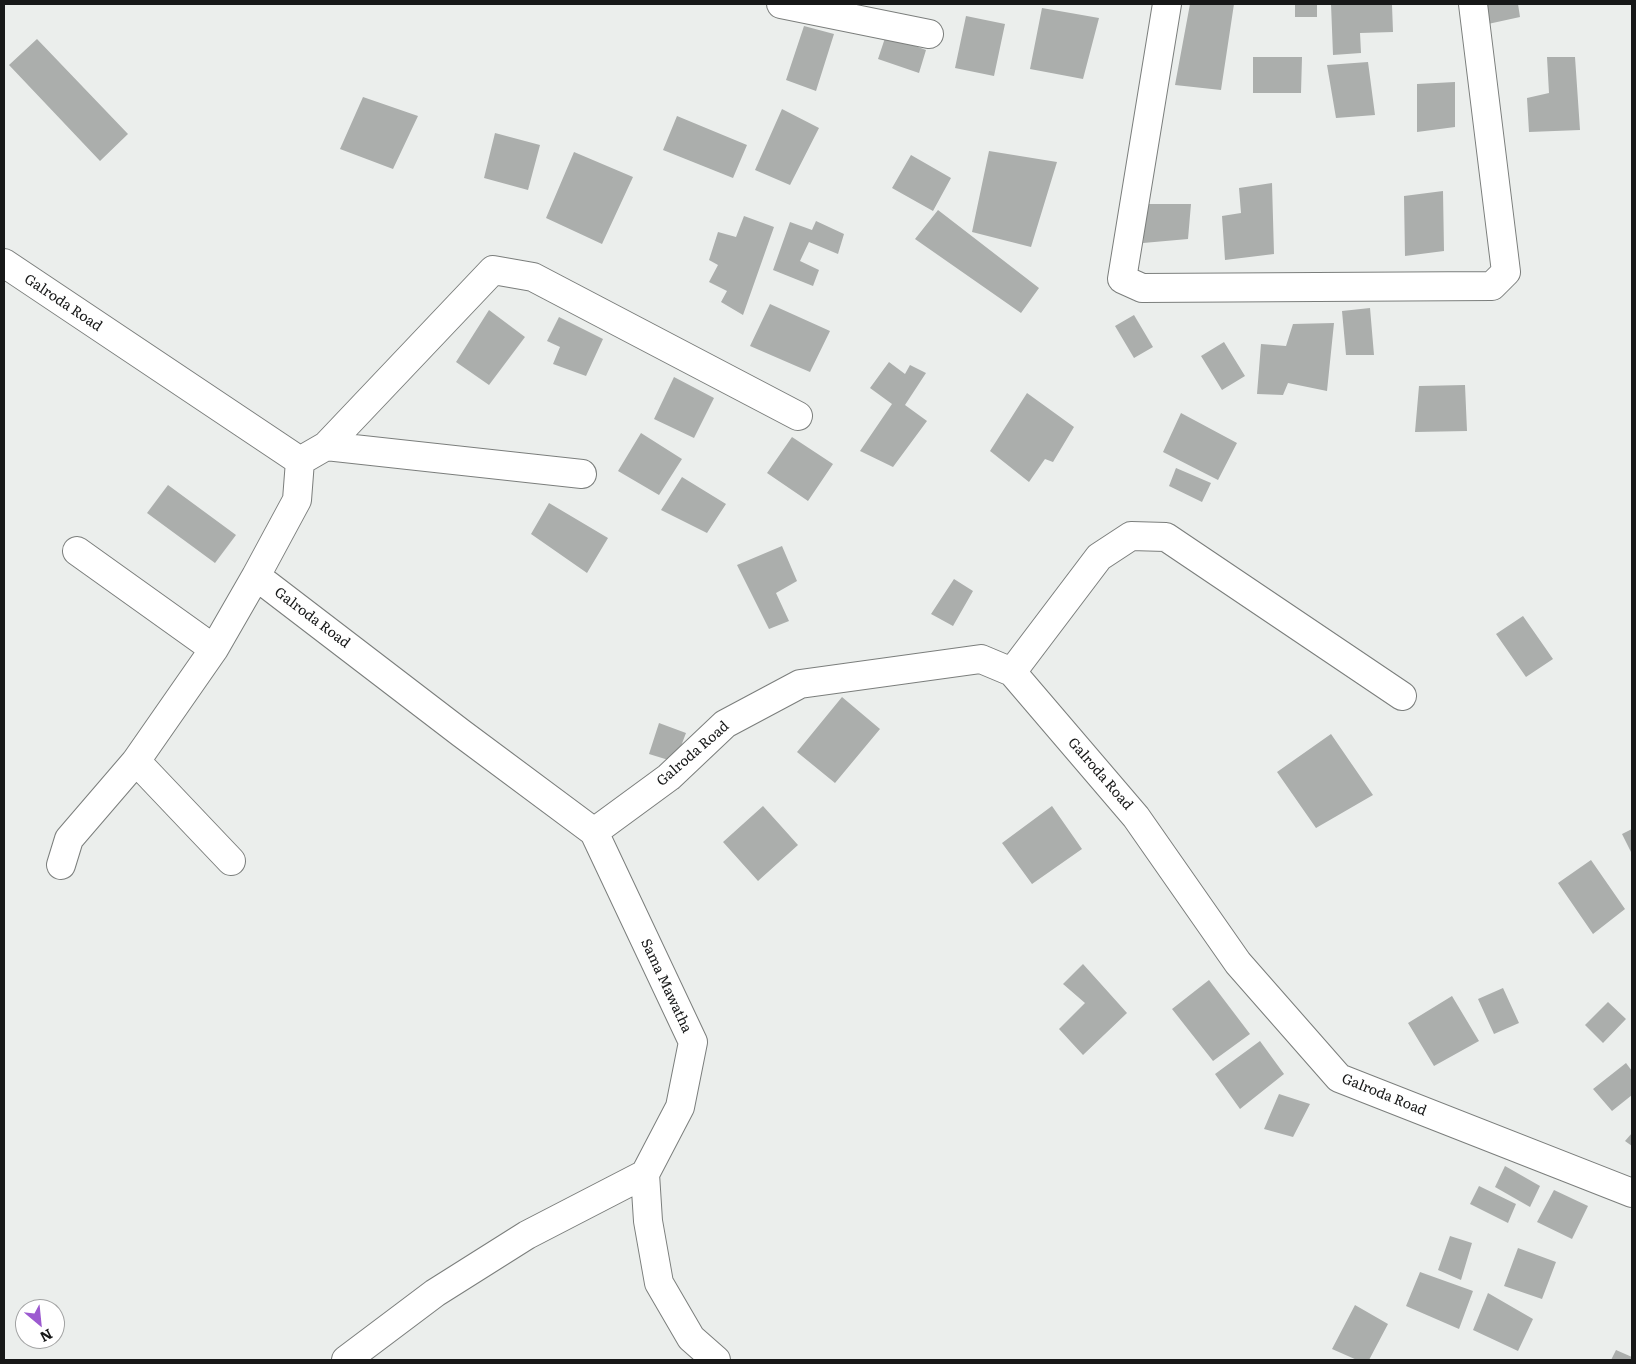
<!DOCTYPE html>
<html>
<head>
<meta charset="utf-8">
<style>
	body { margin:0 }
	#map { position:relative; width:1636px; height:1364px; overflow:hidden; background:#ebeeec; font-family:Literata,serif }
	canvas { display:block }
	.frame { position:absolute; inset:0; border:5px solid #171818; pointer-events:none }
	.north { position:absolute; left:15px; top:1299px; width:50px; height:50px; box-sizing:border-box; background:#fff; border:1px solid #a2a3a3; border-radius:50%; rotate:152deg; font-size:14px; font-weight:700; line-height:20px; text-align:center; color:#171818 }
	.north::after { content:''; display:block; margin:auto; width:18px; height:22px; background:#9c5ad0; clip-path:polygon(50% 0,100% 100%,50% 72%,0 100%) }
</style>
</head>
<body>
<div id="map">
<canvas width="1636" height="1364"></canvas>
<div class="frame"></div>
<div class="north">N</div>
</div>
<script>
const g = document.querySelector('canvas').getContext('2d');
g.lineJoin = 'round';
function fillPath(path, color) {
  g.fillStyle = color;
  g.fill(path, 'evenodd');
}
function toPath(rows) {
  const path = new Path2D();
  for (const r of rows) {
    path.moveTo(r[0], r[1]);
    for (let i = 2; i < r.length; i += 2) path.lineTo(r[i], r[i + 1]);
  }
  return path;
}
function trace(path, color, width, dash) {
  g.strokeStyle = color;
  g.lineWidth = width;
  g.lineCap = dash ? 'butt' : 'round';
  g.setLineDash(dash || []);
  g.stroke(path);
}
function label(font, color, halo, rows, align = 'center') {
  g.font = font + ' Literata,serif';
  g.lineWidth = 5;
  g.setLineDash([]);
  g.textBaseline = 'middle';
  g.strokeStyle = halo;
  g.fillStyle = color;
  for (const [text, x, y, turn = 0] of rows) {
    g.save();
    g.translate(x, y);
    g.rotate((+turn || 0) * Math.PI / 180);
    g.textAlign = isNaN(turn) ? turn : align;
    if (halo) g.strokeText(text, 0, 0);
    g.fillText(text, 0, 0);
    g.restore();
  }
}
fillPath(toPath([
	[1190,4,1234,4,1221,90,1175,85],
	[1295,4,1317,4,1317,17,1295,17],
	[1331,4,1392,5,1393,32,1360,33,1361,53,1333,55],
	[1484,4,1518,4,1520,17,1488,24],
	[1042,8,1099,18,1083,79,1030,69],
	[966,16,1005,24,994,76,955,68],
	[804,26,834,34,816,91,786,80],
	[886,35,926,50,919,73,878,59],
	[37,39,128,134,100,161,9,65],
	[1253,57,1302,57,1301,93,1253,93],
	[1547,57,1575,57,1580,130,1529,132,1527,98,1549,93],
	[1368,62,1375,115,1336,118,1327,65],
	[1455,82,1455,127,1417,132,1417,84],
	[363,97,418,116,393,169,340,149],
	[782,109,819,128,790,185,755,170],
	[677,116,747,145,733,178,663,150],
	[495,133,540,145,528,190,484,178],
	[989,151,1057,162,1031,247,972,232],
	[574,152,633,177,602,244,546,218],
	[911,155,951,178,933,211,892,188],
	[1272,183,1274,254,1225,260,1222,216,1241,213,1239,188],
	[1443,191,1444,251,1405,256,1404,196],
	[1147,204,1191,204,1188,239,1143,243],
	[938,210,1039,288,1021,313,915,239],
	[744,216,774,227,743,315,721,302,727,291,709,282,718,265,709,260,718,232,736,237],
	[816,221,844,234,838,254,809,242,800,261,819,270,813,286,773,270,790,222,812,230],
	[770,304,830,331,810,372,750,346],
	[1370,308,1374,355,1346,355,1342,311],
	[489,310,525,337,489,385,456,362],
	[1134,315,1153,347,1134,358,1115,326],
	[559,317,603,339,586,376,553,364,560,347,547,341],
	[1334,323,1327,391,1288,383,1283,395,1257,394,1261,344,1286,346,1293,324],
	[1224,342,1245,376,1222,390,1201,356],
	[889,362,905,374,910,365,926,373,905,405,927,421,893,467,860,451,892,404,870,388],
	[674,377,714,398,694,438,654,419],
	[1465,385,1467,431,1415,432,1419,386],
	[1027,393,1074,427,1053,462,1045,459,1029,482,990,451],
	[1181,413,1237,443,1218,480,1163,452],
	[641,433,682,459,659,495,618,471],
	[792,437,833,464,808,501,767,473],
	[1176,468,1211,483,1202,502,1169,486],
	[682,477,726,504,707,533,661,510],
	[168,485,236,535,215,563,147,513],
	[549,503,608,538,587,573,531,534],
	[782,546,797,581,776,593,789,621,769,629,737,565],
	[954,579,973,591,953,626,931,614],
	[1523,616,1553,659,1526,677,1496,634],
	[842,697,880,729,835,783,797,752],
	[659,723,686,733,675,762,649,754],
	[1331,734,1373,795,1316,828,1277,772],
	[763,806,798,845,758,881,723,842],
	[1052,806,1082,849,1032,884,1002,843],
	[1632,829,1632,854,1622,834],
	[1591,860,1625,909,1593,934,1558,883],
	[1083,964,1127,1013,1083,1055,1059,1029,1085,1003,1063,984],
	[1209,980,1250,1034,1213,1061,1172,1009],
	[1503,988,1519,1023,1494,1034,1478,999],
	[1452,996,1479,1041,1434,1066,1408,1023],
	[1608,1002,1626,1019,1603,1043,1585,1025],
	[1260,1041,1284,1074,1240,1109,1215,1074],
	[1626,1063,1632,1071,1632,1095,1612,1111,1593,1089],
	[1279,1094,1310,1104,1293,1137,1264,1129],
	[1632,1133,1632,1146,1625,1141],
	[1505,1166,1540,1186,1530,1207,1495,1187],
	[1479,1186,1516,1204,1508,1223,1470,1204],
	[1554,1190,1588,1206,1572,1239,1537,1222],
	[1450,1236,1472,1243,1461,1280,1438,1270],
	[1518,1248,1556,1262,1542,1299,1504,1286],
	[1420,1272,1473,1291,1459,1329,1406,1306],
	[1488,1293,1533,1319,1518,1351,1473,1330],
	[1355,1305,1388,1324,1369,1360,1357,1360,1332,1349],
	[1616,1350,1632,1357,1632,1360,1611,1360]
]), '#abaeac');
const minor = toPath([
	[781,4,929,34],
	[1167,4,1122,279,1142,288,1492,286,1506,272,1473,4],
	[4,263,300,461,297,500,256,576,461,733,594,832,669,777,725,724,800,684,981,659,1012,672,1136,817,1238,963,1339,1078,1632,1193],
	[326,446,582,474],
	[300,461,326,446,493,270,533,277,798,416],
	[77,551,214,649],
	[1012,672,1099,557,1131,536,1166,537,1402,696],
	[136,761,231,861],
	[594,832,693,1042,680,1107,645,1174,648,1221,659,1283,691,1338,716,1360],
	[61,865,69,839,136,761,214,649,256,576],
	[346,1360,435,1293,527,1235,645,1174]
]);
trace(minor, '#7b7e7c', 30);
trace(minor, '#fff', 28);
label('14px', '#171818', '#fff', [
	["Galroda Road",63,303,34],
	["Galroda Road",312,618,37],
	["Galroda Road",693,754,-41],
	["Galroda Road",1100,774,49],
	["Sama Mawatha",666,986,65],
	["Galroda Road",1384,1095,22]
]);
</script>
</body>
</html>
